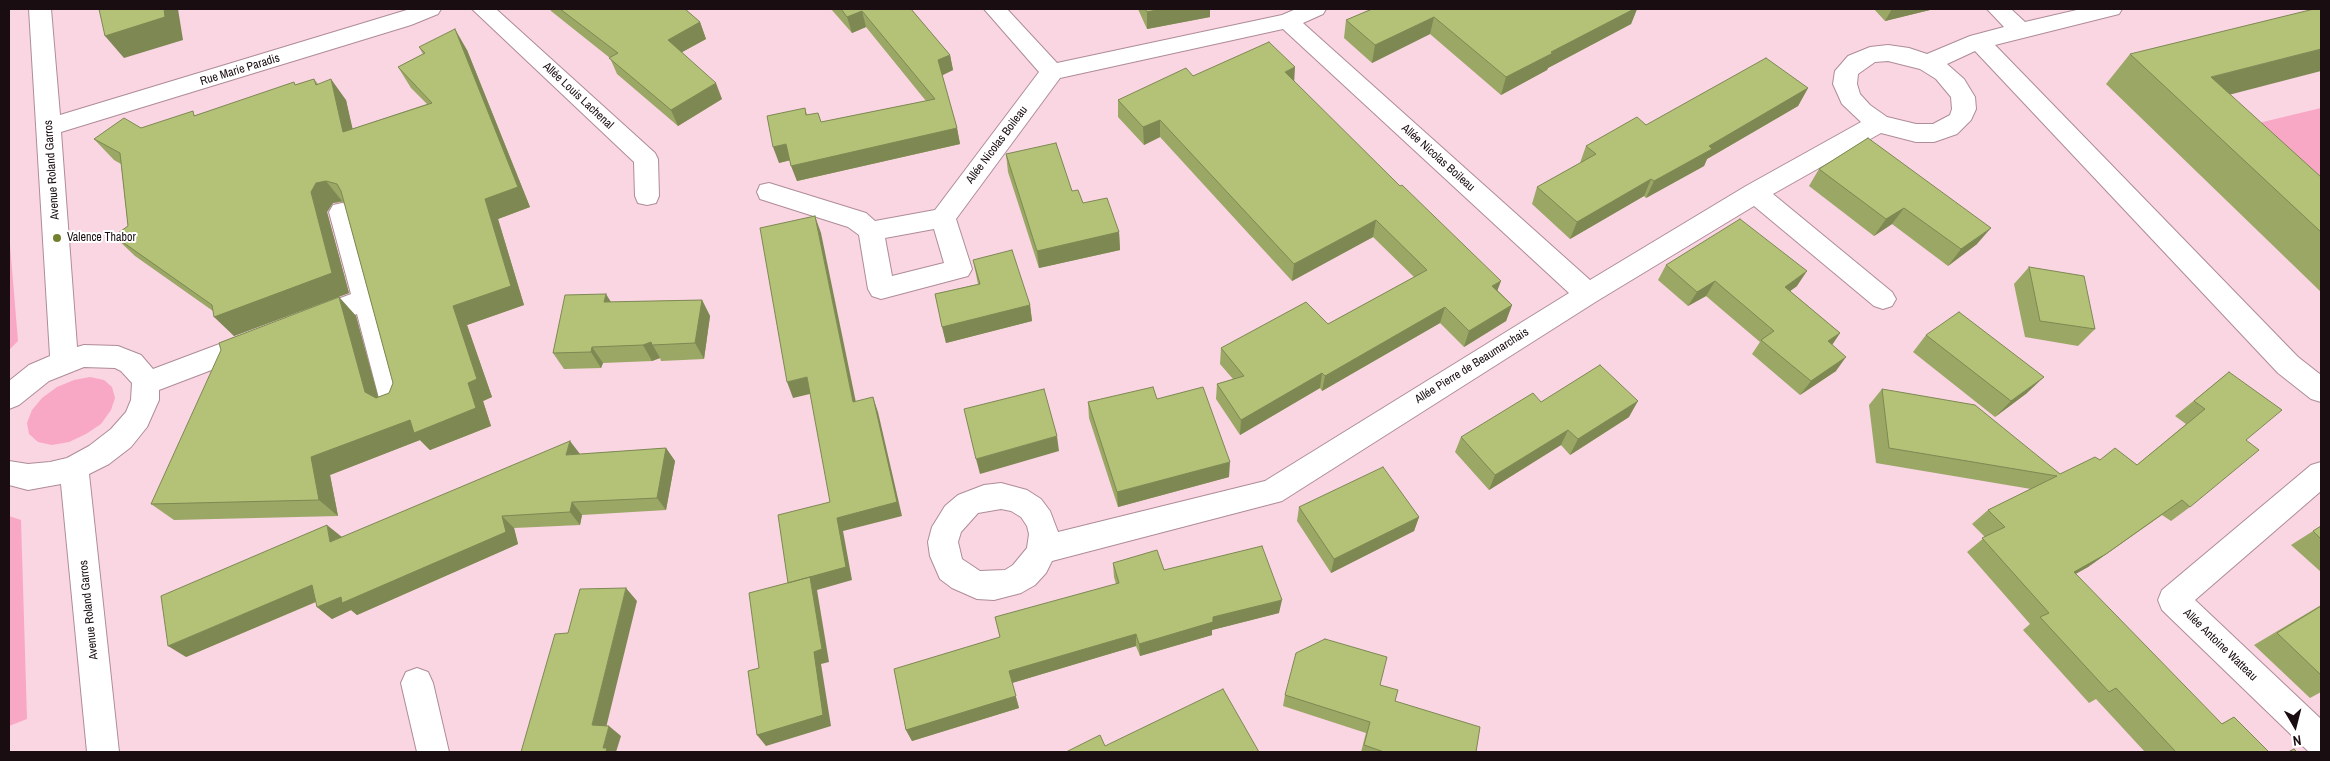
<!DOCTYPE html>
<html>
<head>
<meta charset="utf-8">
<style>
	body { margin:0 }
	#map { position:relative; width:2330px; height:761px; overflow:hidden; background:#fad5e2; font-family:"Archivo Narrow",sans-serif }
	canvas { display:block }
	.frame { position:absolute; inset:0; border:10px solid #190d11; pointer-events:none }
	.north { position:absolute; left:2270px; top:701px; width:50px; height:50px; -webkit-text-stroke:4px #fff; paint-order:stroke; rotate:172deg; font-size:14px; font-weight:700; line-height:20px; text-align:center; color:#190d11 }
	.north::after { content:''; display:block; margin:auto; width:18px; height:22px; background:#190d11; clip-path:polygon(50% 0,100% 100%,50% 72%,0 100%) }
</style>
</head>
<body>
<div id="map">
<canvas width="2330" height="761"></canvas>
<div class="frame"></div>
<div class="north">N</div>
</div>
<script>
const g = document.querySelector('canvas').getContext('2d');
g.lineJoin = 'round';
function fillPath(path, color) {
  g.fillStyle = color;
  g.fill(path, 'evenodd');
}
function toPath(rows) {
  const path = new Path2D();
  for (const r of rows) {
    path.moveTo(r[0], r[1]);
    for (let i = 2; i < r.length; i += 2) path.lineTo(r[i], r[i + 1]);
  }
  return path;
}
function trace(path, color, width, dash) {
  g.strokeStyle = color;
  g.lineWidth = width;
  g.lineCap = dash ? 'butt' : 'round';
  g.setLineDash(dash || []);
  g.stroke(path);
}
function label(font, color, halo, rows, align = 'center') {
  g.font = font + ' "Archivo Narrow",sans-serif';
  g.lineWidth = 4;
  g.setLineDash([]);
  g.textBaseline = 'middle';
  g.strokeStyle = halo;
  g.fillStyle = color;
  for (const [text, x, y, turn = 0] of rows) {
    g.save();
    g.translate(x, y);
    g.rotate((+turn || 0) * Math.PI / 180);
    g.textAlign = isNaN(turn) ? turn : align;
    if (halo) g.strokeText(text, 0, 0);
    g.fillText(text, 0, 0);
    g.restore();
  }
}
fillPath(toPath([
	[2321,108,2321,202,2242,127],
	[9,233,18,341,9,350],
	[90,377,104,380,112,387,115,398,111,410,101,424,86,434,69,442,52,445,38,442,29,434,27,423,32,410,42,398,57,387,74,380],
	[9,516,21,520,27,719,9,726]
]), '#f8a8c5');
const minor = toPath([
	[29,9,51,9,60,115,410,9,441,9,438,14,411,25,61,132,77,347,84,345,118,346,141,355,153,369,254,331,264,334,267,342,264,350,159,390,159,400,147,427,131,447,109,464,89,474,119,752,87,752,61,484,28,490,9,485,9,461,28,464,50,462,67,458,89,446,111,429,126,412,131,400,132,383,121,371,115,368,84,367,49,381,19,405,9,409,9,381,29,365,50,356,29,9],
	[472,9,496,9,655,153,658,159,659,196,656,203,647,205,638,203,635,196,634,162,472,9],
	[984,9,1007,9,1057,63,1282,15,1296,9,1326,9,1323,14,1303,23,1590,280,1746,186,1861,122,1842,104,1833,84,1835,71,1848,56,1870,47,1888,45,1909,48,1927,54,1970,36,2004,27,1987,9,2011,9,2025,22,2081,9,2122,9,2119,14,1995,45,2298,357,2321,375,2321,402,2311,399,2278,373,1975,51,1947,64,1964,79,1975,97,1976,109,1971,120,1957,134,1934,142,1916,142,1881,133,1773,194,1892,292,1896,299,1892,306,1883,309,1874,306,1754,206,1597,301,1282,501,1052,561,1046,573,1035,585,1021,593,994,600,977,599,952,588,940,579,930,556,928,542,932,527,945,506,958,495,984,485,1001,483,1027,490,1041,499,1050,511,1058,532,1265,481,1569,293,1283,29,1060,78,956,219,972,269,968,276,881,299,872,296,868,289,859,235,848,227,760,199,757,192,760,185,769,183,866,213,875,221,935,210,1039,72,984,9],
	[1888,61,1920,69,1936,79,1951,97,1952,109,1950,115,1933,124,1916,124,1887,117,1870,105,1860,94,1857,84,1858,74,1875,62,1888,61],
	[934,229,944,263,892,276,885,238,934,229],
	[1001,509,1011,511,1021,517,1027,526,1029,534,1027,548,1013,565,1005,570,980,571,962,559,958,542,961,532,978,513,1001,509],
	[342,203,351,205,355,212,408,402,404,410,394,414,384,410,380,402,357,314,313,331,304,328,300,320,304,312,351,294,329,212,333,205,342,203],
	[2321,462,2321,491,2195,600,2321,719,2321,752,2309,752,2162,610,2158,600,2162,590,2311,465,2321,462],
	[417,668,428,672,433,683,449,752,417,752,401,683,406,672,417,668]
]);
trace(minor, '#ae8c98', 2);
fillPath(minor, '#fff');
fillPath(toPath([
	[550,9,685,9,700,22,706,39,682,52,722,99,678,126,617,74,610,58,551,11],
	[831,9,911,9,950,55,953,70,942,75,957,128,960,144,797,181,790,160,779,163,805,108,807,115,821,122,926,101,866,27,852,33],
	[1138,9,1210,9,1210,17,1147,29],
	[1372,9,1637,9,1631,24,1548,68,1547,70,1501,95,1430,34,1372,63,1344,38,1346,20],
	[1874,9,1931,9,1930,10,1885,21],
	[419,47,467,50,530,207,498,219,524,305,467,325,492,397,483,401,491,426,430,450,420,440,330,475,338,516,174,520,151,504,339,297,356,316,378,397,389,393,393,383,344,202,333,203,327,212,349,293,234,336,213,311,135,256,114,236,128,226,121,164,114,160,94,139,196,115,314,79,318,84,346,100,352,129,427,104,411,88,398,67,423,54],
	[2130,54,2321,177,2321,292,2106,84],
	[1193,76,1294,81,1512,305,1506,321,1464,347,1440,323,1322,391,1320,388,1240,435,1216,399,1217,384,1233,379,1220,364,1221,348,1328,324,1414,277,1373,237,1292,281,1160,137,1144,145,1118,117,1118,100],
	[1808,88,1798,106,1707,159,1704,166,1646,198,1644,196,1570,239,1532,204,1537,187,1580,163,1586,146,1646,125],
	[1868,138,1977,244,1948,266,1892,224,1874,236,1809,186,1819,169],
	[1006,154,1072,191,1083,203,1119,232,1120,250,1039,268,1008,172],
	[973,260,1030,305,1032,321,946,343,935,294,978,284],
	[1666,265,1797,286,1790,291,1840,333,1832,345,1836,371,1800,395,1752,354,1760,342,1706,296,1688,306,1658,280],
	[2029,267,2095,329,2078,346,2025,337,2014,284],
	[702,300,710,316,704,359,661,361,660,358,652,361,603,363,601,368,564,369,553,353,611,302],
	[1926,335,2027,393,1995,417,1913,352],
	[2229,372,2246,440,2190,507,2171,521,2162,515,2088,567,2075,574,2221,724,2234,717,2269,752,2145,752,2096,699,2089,703,2023,630,2030,624,1967,552,1985,537,1972,524,1988,510,2031,489,1876,463,1869,405,1882,389,2060,474,2100,460,2137,465,2186,424,2175,416],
	[1157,399,1229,477,1118,507,1089,418,1088,402],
	[1629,417,1570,455,1561,445,1489,490,1455,452,1461,437],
	[666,448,675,461,666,510,582,515,580,525,514,528,518,544,357,615,351,610,332,619,317,607,316,602,186,657,342,537,580,454],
	[1299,507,1419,517,1414,531,1331,573,1297,521],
	[2321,526,2321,572,2291,545],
	[1113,563,1164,570,1279,613,1212,630,1212,635,1140,656,1136,646,1012,683,1019,708,912,741,906,730,1000,637,1116,584,1114,577],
	[2321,605,2321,692,2310,698,2254,645],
	[1380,685,1395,701,1476,752,1361,752,1366,733,1283,706,1285,695]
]), '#9aa765');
fillPath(toPath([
	[164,9,178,9,183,40,124,58,105,36],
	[1161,9,1210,9,1210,17,1147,29,1147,12],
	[1634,9,1637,9,1631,24,1548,68,1547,70,1501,95,1506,77,1551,52],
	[1892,9,1931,9,1930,10,1885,21],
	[862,11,866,27,852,33,847,17],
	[1434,17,1430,34,1372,63,1375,45],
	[700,22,706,39,675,56,668,40],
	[455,29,467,50,530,207,498,219,524,305,467,325,492,397,483,401,491,426,430,450,420,440,330,475,338,516,319,500,311,457,468,383,453,306,485,199],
	[2321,49,2321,71,2186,106,2211,77],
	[950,55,953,70,941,76,938,60],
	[1295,67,1294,85,1285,72],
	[331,79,346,100,358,152,343,132],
	[716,83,722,99,678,126,671,110],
	[1808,88,1798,106,1707,159,1704,166,1646,198,1654,181,1709,146],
	[1160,120,1160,137,1144,145,1143,127],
	[957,128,960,144,797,181,791,166],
	[786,144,791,160,779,163,773,147],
	[1651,179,1644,196,1570,239,1577,222],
	[326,181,342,201,333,203,327,212,349,293,234,336,214,317,311,192,316,183],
	[1904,208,1892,224,1874,236,1886,219],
	[815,216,821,233,859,417,853,402],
	[1376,220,1373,237,1292,281,1294,264],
	[1991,228,1977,244,1948,266,1961,249],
	[1119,232,1120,250,1039,268,1037,251],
	[1807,271,1797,286,1775,302,1785,287],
	[1501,281,1495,297,1492,286],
	[1715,281,1706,296,1688,306,1697,292],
	[606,294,616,310,604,302],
	[339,297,356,316,382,411,365,392],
	[702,300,710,316,704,359,695,343],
	[1030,305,1032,321,946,343,942,327],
	[1512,305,1506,321,1464,347,1469,331],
	[1445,307,1440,323,1322,391,1325,376],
	[1840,333,1830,348,1828,341],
	[651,342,660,358,652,361,643,345],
	[592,347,603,363,601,368,591,352],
	[1846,357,1836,371,1800,395,1811,381],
	[1322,373,1320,388,1240,435,1241,420],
	[807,377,814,393,793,398,787,382],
	[2044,377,2027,393,1995,417,2011,401],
	[873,397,878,412,902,516,843,531,852,580,817,590,829,662,821,664,831,726,766,746,757,735,814,652,795,596,837,518],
	[1638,401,1629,417,1570,455,1578,439],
	[1568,430,1561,445,1489,490,1495,475],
	[1057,436,1059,451,980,474,976,459],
	[570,441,580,454,566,455],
	[666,448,675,461,666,510,657,498],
	[1230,462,1229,477,1118,507,1117,492],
	[2182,500,2088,567,2056,585,2074,572],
	[572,502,582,515,580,525,570,512],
	[502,516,514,528,518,544,357,615,351,610,332,619,317,607],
	[1419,517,1414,531,1331,573,1334,559],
	[327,525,342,537,330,542],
	[312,585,327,597,186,657,168,646],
	[626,588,637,601,604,736,592,725],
	[1282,600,1279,613,1212,630,1212,635,1140,656,1139,644,1213,617],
	[1136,634,1136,646,1012,683,1019,708,912,741,906,730,1009,671],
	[609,726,621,736,616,752,606,752,603,748]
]), '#7d8853');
const building = toPath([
	[99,9,164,9,165,17,105,36,99,9],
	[560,9,685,9,700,22,668,40,716,83,671,110,609,58,618,53,560,9],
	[841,9,911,9,950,55,938,60,957,128,791,166,786,144,773,147,767,116,805,108,806,115,818,113,821,122,935,99,862,11,847,17,841,9],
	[1145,9,1161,9,1147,12,1145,9],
	[1372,9,1634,9,1551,52,1553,53,1506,77,1434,17,1375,45,1346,20,1372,9],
	[2314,9,2321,9,2321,49,2211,77,2321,177,2321,232,2130,54,2314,9],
	[455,29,518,187,485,199,511,286,453,306,477,379,468,383,476,408,414,433,410,420,311,457,319,500,151,504,221,350,219,343,339,297,365,392,376,398,389,393,393,383,341,191,337,184,326,181,316,183,311,192,332,273,214,317,212,305,114,236,128,226,120,153,94,139,124,118,141,128,193,111,194,116,294,82,295,85,314,79,316,85,331,79,343,132,432,103,398,67,425,53,419,47,455,29],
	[1269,42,1295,67,1285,72,1400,186,1402,185,1501,281,1492,286,1512,305,1469,331,1445,307,1325,376,1322,373,1241,420,1217,384,1244,376,1221,348,1306,302,1328,324,1427,270,1376,220,1294,264,1160,120,1143,127,1118,100,1186,68,1193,76,1269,42],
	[1766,58,1808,88,1709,146,1712,149,1654,181,1651,179,1577,222,1537,187,1596,154,1586,146,1637,117,1646,125,1766,58],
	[1868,138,1991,228,1961,249,1904,208,1886,219,1819,169,1868,138],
	[1056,143,1072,191,1078,190,1083,203,1107,198,1119,232,1037,251,1006,154,1056,143],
	[815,216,853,402,873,397,897,502,837,518,846,567,788,583,778,515,830,502,807,377,787,382,760,228,815,216],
	[1740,219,1807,271,1785,287,1840,333,1828,341,1846,357,1811,381,1761,340,1774,331,1715,281,1697,292,1666,265,1740,219],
	[1012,250,1030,305,942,327,935,294,980,284,973,260,1012,250],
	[2029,267,2084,276,2095,329,2040,321,2029,267],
	[606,294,604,302,702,300,695,343,652,345,651,342,643,345,592,347,591,352,553,353,565,295,606,294],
	[1959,312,2044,377,2011,401,1926,335,1959,312],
	[1600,365,1638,401,1578,439,1568,430,1495,475,1461,437,1533,393,1541,402,1600,365],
	[2229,372,2282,410,2246,440,2259,450,2190,507,2182,500,2106,554,2074,572,2222,724,2234,717,2269,752,2176,752,2116,688,2109,692,2040,617,2049,613,1982,538,2005,527,1988,510,2057,476,1889,448,1882,389,1975,405,2060,474,2095,457,2100,460,2115,448,2137,465,2205,409,2194,401,2229,372],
	[1153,387,1157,399,1203,387,1230,462,1117,492,1088,402,1153,387],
	[1044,389,1057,436,976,459,964,409,1044,389],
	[570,441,566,455,666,448,657,498,572,502,570,512,502,516,506,532,342,603,341,597,317,607,312,585,168,646,161,596,327,525,330,542,570,441],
	[1383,467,1419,517,1334,559,1299,507,1383,467],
	[2321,526,2321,539,2313,531,2321,526],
	[1262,546,1282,600,1213,617,1213,622,1139,644,1136,634,1009,671,1016,696,906,730,894,669,1000,637,995,617,1119,583,1113,563,1157,550,1164,570,1262,546],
	[810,577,822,649,814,652,823,715,757,735,748,671,759,668,749,593,810,577],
	[626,588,592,725,609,726,603,748,607,748,606,752,521,752,555,634,568,633,580,589,626,588],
	[2321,606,2321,675,2277,633,2321,606],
	[1325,639,1387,657,1380,685,1398,690,1395,701,1480,727,1476,752,1384,752,1364,745,1370,722,1285,695,1296,653,1325,639],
	[1223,689,1259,752,1066,752,1100,735,1105,746,1223,689],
	[2294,749,2297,752,2288,752,2294,749]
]);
fillPath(building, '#b3c276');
trace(building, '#7d8853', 1);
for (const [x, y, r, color] of [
	[57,238,5,"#73802e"]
]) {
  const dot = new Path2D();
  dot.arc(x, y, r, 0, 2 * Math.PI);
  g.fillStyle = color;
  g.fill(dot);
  trace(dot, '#fff', 2);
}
label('12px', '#190d11', '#fff', [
	["Rue Marie Paradis",240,70,-17],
	["Allée Louis Lachenal",578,96,43],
	["Allée Nicolas Boileau",997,145,-53],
	["Allée Nicolas Boileau",1438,158,42],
	["Avenue Roland Garros",52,170,-94],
	["Allée Pierre de Beaumarchais",1472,366,-32],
	["Avenue Roland Garros",89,610,-96],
	["Allée Antoine Watteau",2220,645,44]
]);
label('12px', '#190d11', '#fff', [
	["Valence Thabor",67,238]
], 'left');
</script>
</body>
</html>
